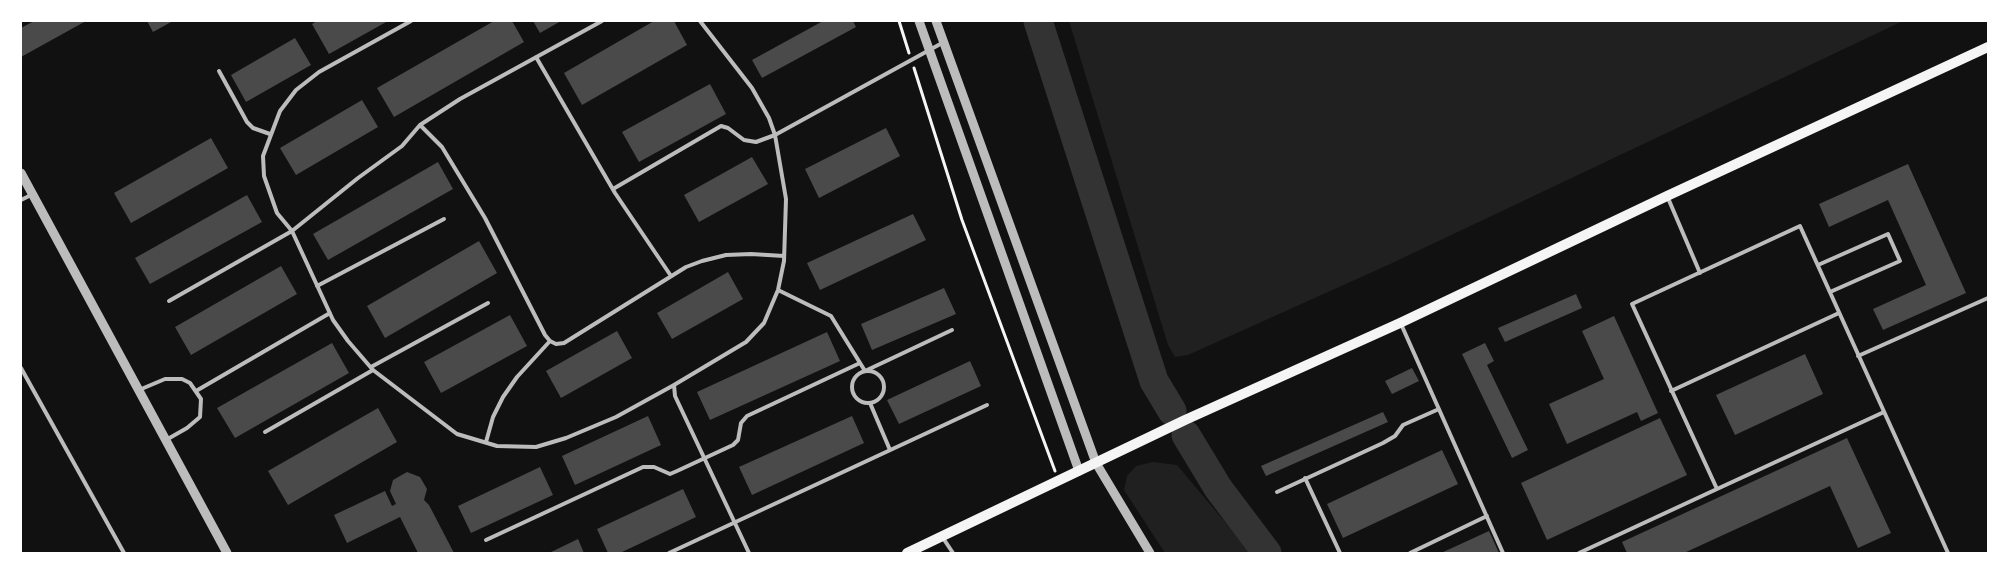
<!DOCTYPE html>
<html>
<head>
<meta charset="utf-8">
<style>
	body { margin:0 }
	#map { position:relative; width:2009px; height:574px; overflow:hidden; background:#111; font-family:"Exo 2",sans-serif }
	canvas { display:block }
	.frame { position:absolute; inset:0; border:22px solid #fff; pointer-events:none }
</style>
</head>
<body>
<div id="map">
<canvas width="2009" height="574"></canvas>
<div class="frame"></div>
</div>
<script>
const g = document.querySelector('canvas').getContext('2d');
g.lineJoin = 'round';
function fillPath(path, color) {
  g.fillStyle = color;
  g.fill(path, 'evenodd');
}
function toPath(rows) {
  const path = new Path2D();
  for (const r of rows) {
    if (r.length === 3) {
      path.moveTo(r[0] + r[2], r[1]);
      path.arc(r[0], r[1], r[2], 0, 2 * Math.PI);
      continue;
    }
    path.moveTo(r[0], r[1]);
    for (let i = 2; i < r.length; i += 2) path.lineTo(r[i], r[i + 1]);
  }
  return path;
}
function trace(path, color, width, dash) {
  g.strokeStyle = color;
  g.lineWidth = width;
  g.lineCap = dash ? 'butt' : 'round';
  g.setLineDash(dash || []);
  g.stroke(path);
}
fillPath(toPath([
	[1069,21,1903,21,1388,265,1188,355,1175,357,1168,345],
	[1153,462,1177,465,1251,553,1165,553,1124,490,1127,476,1136,466]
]), '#202020');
trace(toPath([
	[1038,21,1154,381,1172,411],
	[1186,435,1218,488,1267,553]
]), '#333', 29);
fillPath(toPath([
	[34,21,86,21,21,57,21,28],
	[147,21,173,21,153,32],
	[317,21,388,21,329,54,312,24],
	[494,21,512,21,524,42,394,117,377,88],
	[533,21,561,21,540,33],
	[654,21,674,21,687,45,582,105,564,73],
	[823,21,853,21,856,27,762,78,752,60],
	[295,38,311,65,246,102,231,75],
	[710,84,726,114,639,162,622,132],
	[362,100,378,127,296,175,280,148],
	[886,128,900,156,819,198,805,169],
	[211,138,228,168,131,223,114,193],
	[752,157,768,184,699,222,684,195],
	[438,162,453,189,328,260,313,234],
	[1908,164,1966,293,1883,330,1873,309,1926,285,1888,200,1829,227,1819,204],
	[247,195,262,222,150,284,135,258],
	[913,214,926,240,820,290,807,263],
	[479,241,497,273,385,338,367,306],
	[281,266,297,294,191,355,175,327],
	[728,272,743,299,672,339,657,313],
	[944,288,956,314,872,350,861,324],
	[1576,294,1582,308,1505,342,1498,328],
	[510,315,527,346,441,393,424,362],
	[1614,316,1658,413,1641,421,1637,412,1567,444,1549,404,1604,379,1582,331],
	[617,331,632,358,561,398,546,371],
	[827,332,840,361,710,420,697,392],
	[332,343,349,373,235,438,217,408],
	[1485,343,1494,361,1487,365,1528,450,1512,458,1462,354],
	[1805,354,1823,394,1735,435,1716,395],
	[970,361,981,386,899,424,887,400],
	[1412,368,1419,381,1392,394,1385,381],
	[378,408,397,442,288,505,268,471],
	[1383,412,1388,422,1266,476,1261,466],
	[648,416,661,445,575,485,562,456],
	[852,416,864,443,752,495,739,467],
	[1660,418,1687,475,1547,540,1521,483],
	[1847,438,1891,533,1858,548,1830,486,1684,553,1627,553,1622,542],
	[1442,450,1458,484,1343,538,1327,504],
	[540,467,553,495,471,533,458,506],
	[407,472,420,477,427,489,424,500,429,505,454,553,418,553,400,517,347,543,334,515,385,491,392,506,396,504,390,491,393,480],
	[683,489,696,517,620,553,608,553,597,529],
	[1489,531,1499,553,1441,553],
	[578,539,584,553,549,553]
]), '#4a4a4a');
trace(toPath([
	[899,21,909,53],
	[914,68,962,220,1055,471]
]), '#f5f5f5', 3);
trace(toPath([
	[411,21,319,72,296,90,280,111,263,156,264,176,277,213,292,231,333,320,348,341,373,370,457,434,497,446,536,447,566,438,616,417,674,385],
	[536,57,615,193,671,276],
	[219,71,247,122,253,128,270,134],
	[420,125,442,147,485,218,545,335,550,341,556,344,564,343,686,267,702,261,726,255,751,254,784,256],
	[613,189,721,126,728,128,744,140,756,142,775,135,769,118,752,88,700,21],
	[1668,198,1700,273],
	[21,200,33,194],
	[1818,265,1888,234,1900,261,1830,292],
	[317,286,444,219],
	[778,290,831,316,865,371,952,330],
	[169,301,292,231,358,178,402,146,420,125,460,99,602,21],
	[1401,324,1503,553],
	[1858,356,1988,298],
	[371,367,488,303],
	[21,368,124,553],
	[868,387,16],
	[139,390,165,379,182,379,190,383,201,399,200,417,187,428,166,440],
	[196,391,330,313],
	[1671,391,1839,313],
	[870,403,890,450],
	[265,432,373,370],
	[486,442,493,417,503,397,517,377,550,341],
	[1305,478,1340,553],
	[1717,489,1884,412],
	[1277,492,1383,443,1395,436,1403,425,1439,409],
	[943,538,953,553],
	[486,540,643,467,654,467,670,474,677,471,733,445,738,440,741,423,747,416,860,363],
	[669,553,987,405],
	[749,553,675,396,674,385,746,342,764,323,778,290,784,261,786,199,775,135,944,42],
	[1410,553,1487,516],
	[1579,553,1717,489,1632,304,1800,226,1948,553]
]), '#bcbcbc', 4);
trace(toPath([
	[919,21,1079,471],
	[936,21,1096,463,1150,553],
	[21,173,227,553]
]), '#bcbcbc', 9);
trace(toPath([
	[907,553,1185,420,1400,323,1667,196,1988,47]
]), '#f5f5f5', 10);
</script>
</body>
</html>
